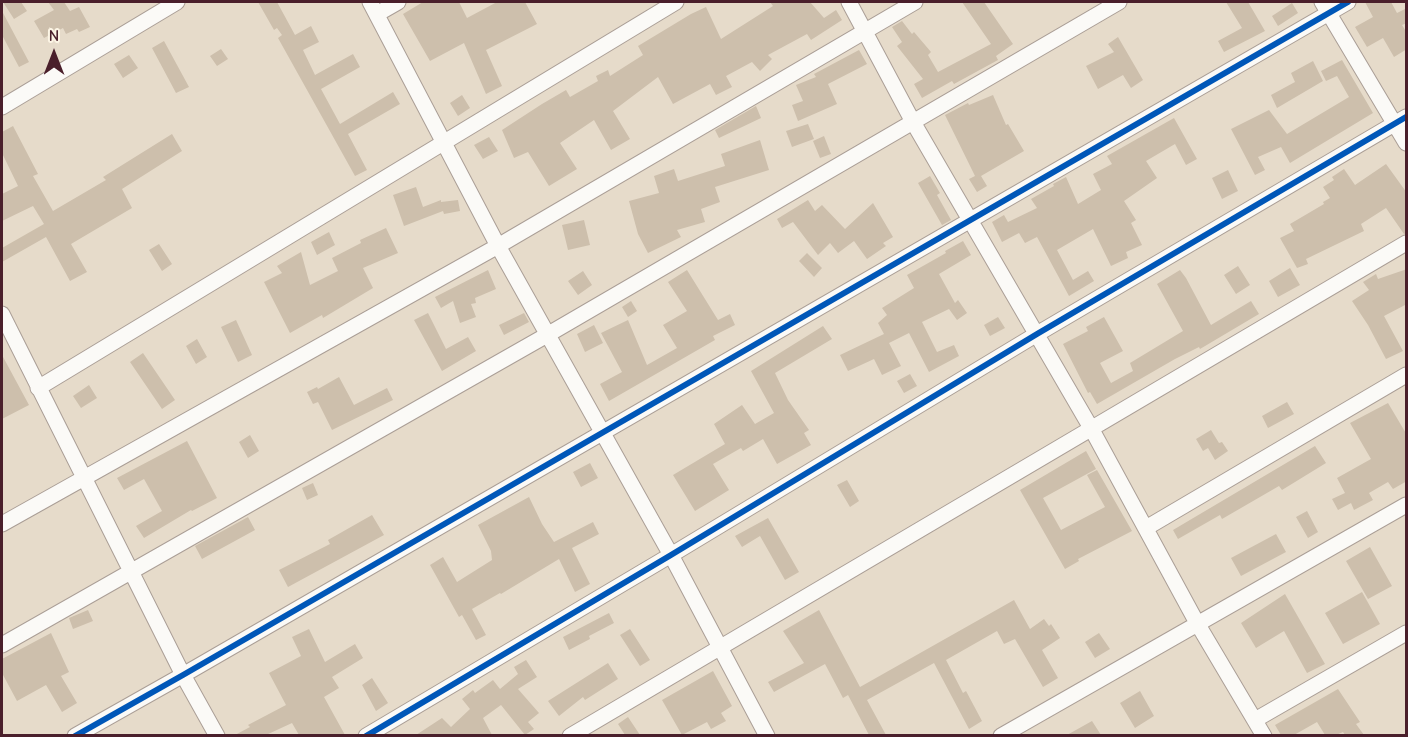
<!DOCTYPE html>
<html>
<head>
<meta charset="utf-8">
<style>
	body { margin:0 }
	#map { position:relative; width:1408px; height:737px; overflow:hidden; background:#e6dbca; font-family:"Comic Neue",sans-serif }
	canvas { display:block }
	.frame { position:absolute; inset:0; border:3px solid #4a1f2b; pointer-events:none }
	.north { position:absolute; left:24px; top:24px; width:60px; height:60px; -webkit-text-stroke:4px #fcf5e5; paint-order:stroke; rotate:0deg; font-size:16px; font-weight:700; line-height:24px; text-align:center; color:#4a1f2b }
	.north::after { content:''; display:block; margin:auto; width:21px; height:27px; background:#4a1f2b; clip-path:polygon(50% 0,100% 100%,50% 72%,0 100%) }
</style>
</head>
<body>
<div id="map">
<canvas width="1408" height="737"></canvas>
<div class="frame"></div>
<div class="north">N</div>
</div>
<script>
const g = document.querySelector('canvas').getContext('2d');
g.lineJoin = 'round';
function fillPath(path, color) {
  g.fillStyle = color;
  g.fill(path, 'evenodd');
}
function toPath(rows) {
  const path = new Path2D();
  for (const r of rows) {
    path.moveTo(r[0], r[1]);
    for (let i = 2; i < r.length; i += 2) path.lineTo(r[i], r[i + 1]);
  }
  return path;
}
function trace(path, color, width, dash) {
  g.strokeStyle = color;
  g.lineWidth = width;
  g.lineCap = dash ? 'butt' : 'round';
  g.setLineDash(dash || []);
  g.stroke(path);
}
fillPath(toPath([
	[3,2,21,2,27,11,14,19],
	[48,2,64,2,70,11,79,7,90,27,79,32,77,29,66,34,63,28,44,38,34,21,54,10],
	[258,2,277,2,295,35,311,26,319,42,303,50,315,75,353,54,360,67,321,89,340,124,393,92,400,104,348,134,367,170,355,176,278,38,282,35,277,28,274,30],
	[423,2,459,2,467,18,497,2,525,2,537,24,486,50,502,86,486,94,464,43,430,61,403,14],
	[770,2,810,2,824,18,836,10,842,20,811,40,807,34,768,55,772,59,760,71,752,62,726,76,732,87,716,95,710,84,673,104,658,77,613,111,630,139,611,150,594,120,560,143,577,169,549,186,528,152,514,158,502,130,542,104,566,90,570,97,598,81,596,76,608,70,610,76,643,55,638,46,691,14,706,7,721,39,773,6],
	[962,2,984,2,1013,44,996,56,998,60,954,84,952,81,922,98,914,84,923,79,897,46,902,42,892,27,902,21,912,34,914,32,931,52,928,55,938,72,991,44],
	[1226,2,1248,2,1265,31,1224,52,1218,41,1242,28],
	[1365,2,1391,2,1397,13,1407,8,1407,23,1402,25,1407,33,1407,49,1394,57,1383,38,1367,47,1355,27,1373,17],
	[1292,3,1298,13,1278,26,1272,16],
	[2,11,29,62,19,67,2,35],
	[1118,37,1143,80,1131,88,1123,75,1098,89,1086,66,1114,52,1108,44],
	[164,41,189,87,176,93,152,48],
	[221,49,228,59,217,66,210,56],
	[859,50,867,64,828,84,837,104,798,121,792,105,803,101,796,85,816,77,814,74],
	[129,55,138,68,123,78,114,64],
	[1342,60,1373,113,1290,163,1281,147,1258,157,1265,170,1255,175,1231,129,1269,110,1287,134,1349,97,1337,76,1326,81,1321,71],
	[1313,61,1323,81,1277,108,1271,95,1295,82,1291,73],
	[462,95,470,108,458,116,450,103],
	[993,95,1006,125,1008,124,1024,151,981,176,987,186,977,192,969,179,975,176,945,115,968,103,969,105],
	[756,106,761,118,719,138,715,130],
	[1174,118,1197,159,1186,165,1175,144,1146,161,1157,178,1124,201,1136,220,1131,223,1142,245,1126,252,1128,258,1111,266,1093,229,1057,250,1073,280,1088,271,1094,281,1069,296,1037,237,1025,243,1019,233,1002,242,992,222,1004,215,1008,222,1037,208,1031,199,1054,186,1053,184,1066,177,1078,204,1101,190,1093,174,1112,164,1107,156],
	[808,124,814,139,792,147,786,131],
	[13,126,38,174,33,176,53,211,106,180,103,177,172,134,182,151,122,189,132,208,71,244,87,272,70,281,46,237,2,262,2,248,44,224,33,206,2,221,2,194,18,186,2,153,2,132],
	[824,136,831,154,820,158,813,141],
	[489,137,498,151,483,159,474,145],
	[760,140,769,170,715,187,720,202,701,209,705,222,677,230,681,237,648,253,638,234,629,201,659,193,654,176,674,169,678,181,725,166,721,154],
	[1386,164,1407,193,1407,233,1404,234,1386,208,1361,224,1364,231,1306,259,1308,264,1297,268,1280,238,1294,231,1290,224,1324,204,1323,202,1330,198,1323,187,1334,180,1332,177,1344,169,1355,185],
	[1228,170,1238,191,1222,199,1212,178],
	[930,176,940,193,937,195,951,220,942,225,918,183],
	[416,187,423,207,441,200,441,202,458,200,460,211,444,214,443,211,404,226,393,195],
	[808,200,815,211,822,205,845,229,873,203,893,237,883,243,886,246,867,259,854,241,838,253,830,243,818,255,793,222,782,228,777,219],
	[584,220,590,245,568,250,562,225],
	[386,228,398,253,363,268,373,288,323,318,322,315,290,333,264,282,282,273,277,266,301,252,310,285,338,271,332,258,361,243,360,240],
	[329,232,335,245,317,255,311,242],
	[963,241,971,255,939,274,955,303,958,300,967,313,957,320,949,309,922,322,937,352,954,345,959,356,929,372,909,333,889,343,901,366,882,375,874,359,848,371,840,355,884,334,878,323,887,315,882,308,914,288,907,275,946,253,945,251],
	[159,244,172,264,162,271,149,250],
	[807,253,822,268,814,277,799,261],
	[1238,266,1250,285,1236,294,1224,275],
	[1290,268,1300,285,1278,297,1269,281],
	[1407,269,1407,304,1384,316,1403,351,1386,359,1368,325,1352,301,1369,290,1363,282,1376,274,1378,279],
	[488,270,496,289,475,298,476,303,471,304,476,317,460,323,453,301,441,308,435,297],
	[687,270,718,320,730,314,735,325,713,336,715,340,609,401,600,384,622,372,601,333,628,320,647,365,677,348,663,325,687,311,668,282],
	[1180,270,1186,278,1211,325,1251,301,1259,314,1200,349,1199,347,1175,359,1097,404,1090,392,1088,393,1063,344,1088,331,1086,327,1104,317,1123,351,1100,363,1111,383,1133,371,1130,363,1183,331,1157,284],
	[583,271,592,285,578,295,568,281],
	[631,301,637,311,628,317,622,307],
	[428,313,446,349,468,337,476,351,442,371,414,320],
	[524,313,529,322,504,335,499,325],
	[998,317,1005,328,990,336,984,325],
	[236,320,252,355,238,362,221,327],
	[594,325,603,343,585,352,577,334],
	[823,326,832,339,775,373,788,400,809,430,804,433,811,445,777,464,763,439,743,451,741,448,713,464,729,490,695,511,673,475,725,444,714,424,742,405,755,424,774,413,751,371],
	[197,339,207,357,196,364,186,346],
	[143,353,175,400,162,409,130,362],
	[2,355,29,405,2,419],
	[910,374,917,386,904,393,897,381],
	[339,377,354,405,387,388,393,400,332,430,318,402,313,404,307,392,317,387,318,389],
	[89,385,97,398,81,408,73,396],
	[1287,402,1294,414,1268,428,1262,416],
	[1388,403,1407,435,1407,481,1393,489,1388,482,1369,493,1373,500,1354,510,1351,503,1338,510,1332,499,1345,493,1337,478,1371,459,1350,423],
	[1211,430,1219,443,1222,442,1228,451,1215,460,1208,448,1203,451,1196,439],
	[250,435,259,451,248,458,239,442],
	[187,441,217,498,192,511,191,510,144,538,136,526,162,511,144,479,124,490,117,478],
	[1315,446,1326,463,1282,490,1279,486,1222,519,1220,515,1178,539,1173,530],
	[1086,451,1096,469,1043,498,1061,530,1105,507,1087,475,1097,470,1132,531,1078,559,1079,561,1065,569,1020,490],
	[590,463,598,478,581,487,573,472],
	[847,480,859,501,850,507,837,485],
	[313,483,318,495,307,500,302,488],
	[529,497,542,524,554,542,593,522,599,534,572,548,590,584,575,592,559,559,501,594,500,593,472,609,486,635,476,640,462,615,459,617,430,565,443,557,457,582,492,560,491,551,478,525],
	[1307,511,1318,532,1308,538,1296,517],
	[372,515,384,535,288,587,279,570,330,544,328,540],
	[248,517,255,530,202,559,195,546],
	[768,518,799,572,785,580,760,536,742,547,735,536],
	[1276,534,1286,552,1241,576,1231,558],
	[1370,547,1392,586,1368,599,1346,561],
	[1362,592,1380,624,1343,644,1325,613],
	[1285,594,1325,664,1307,673,1284,631,1256,648,1241,623],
	[1014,600,1030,629,1044,619,1049,626,1051,624,1060,638,1042,650,1058,678,1043,687,1015,639,1004,644,997,631,946,660,963,693,966,691,982,721,969,729,934,663,867,700,886,735,869,735,848,695,843,698,825,664,774,692,768,682,804,663,783,631,819,610,860,687],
	[88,610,93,621,73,629,69,618],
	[609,613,614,623,589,636,590,639,569,650,563,637],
	[309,629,325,662,355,644,363,658,332,677,339,688,324,697,345,735,299,735,292,723,266,735,235,735,250,727,248,725,286,705,269,673,301,656,292,637],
	[630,629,650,660,640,666,620,635],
	[51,633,69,672,61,676,77,703,62,712,46,685,17,701,2,673,2,659],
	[1099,633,1110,649,1095,658,1085,642],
	[526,660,537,677,518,689,539,713,528,722,534,729,525,735,501,705,483,718,492,735,416,735,442,718,451,727,470,709,462,699,473,690,475,693,493,680,500,689,518,674,514,667],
	[608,663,618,679,585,700,583,697,559,716,548,701],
	[713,671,732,706,721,713,726,721,711,729,707,722,682,735,662,700],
	[372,678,388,703,376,711,362,685],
	[1338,689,1360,722,1356,724,1364,735,1345,735,1343,732,1336,735,1325,735,1317,722,1294,735,1281,735,1275,725],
	[1140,691,1154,716,1135,728,1120,703],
	[628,717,640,735,625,735,618,724],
	[1092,721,1101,735,1067,735]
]), '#cdbfac');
const minor = toPath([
	[370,2,498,246,671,555,767,736],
	[849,2,913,122,1091,428,1197,623,1264,736],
	[1322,2,1406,143],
	[377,14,398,2],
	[2,107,177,2],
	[2,314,183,675,217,736],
	[38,388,676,2],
	[2,524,498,246,915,2],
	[1146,528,1406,375],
	[2,645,547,335,1119,2],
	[1255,720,1406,633],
	[75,736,183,675,1348,2],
	[366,736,671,555,1037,334,1406,117],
	[570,736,1406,243],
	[1001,736,1406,505]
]);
trace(minor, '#aa9e96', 17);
trace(minor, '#fbfaf7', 15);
trace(toPath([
	[75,736,183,675,1348,2],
	[366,736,671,555,1037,334,1406,117]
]), '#0057b8', 6);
</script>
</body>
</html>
